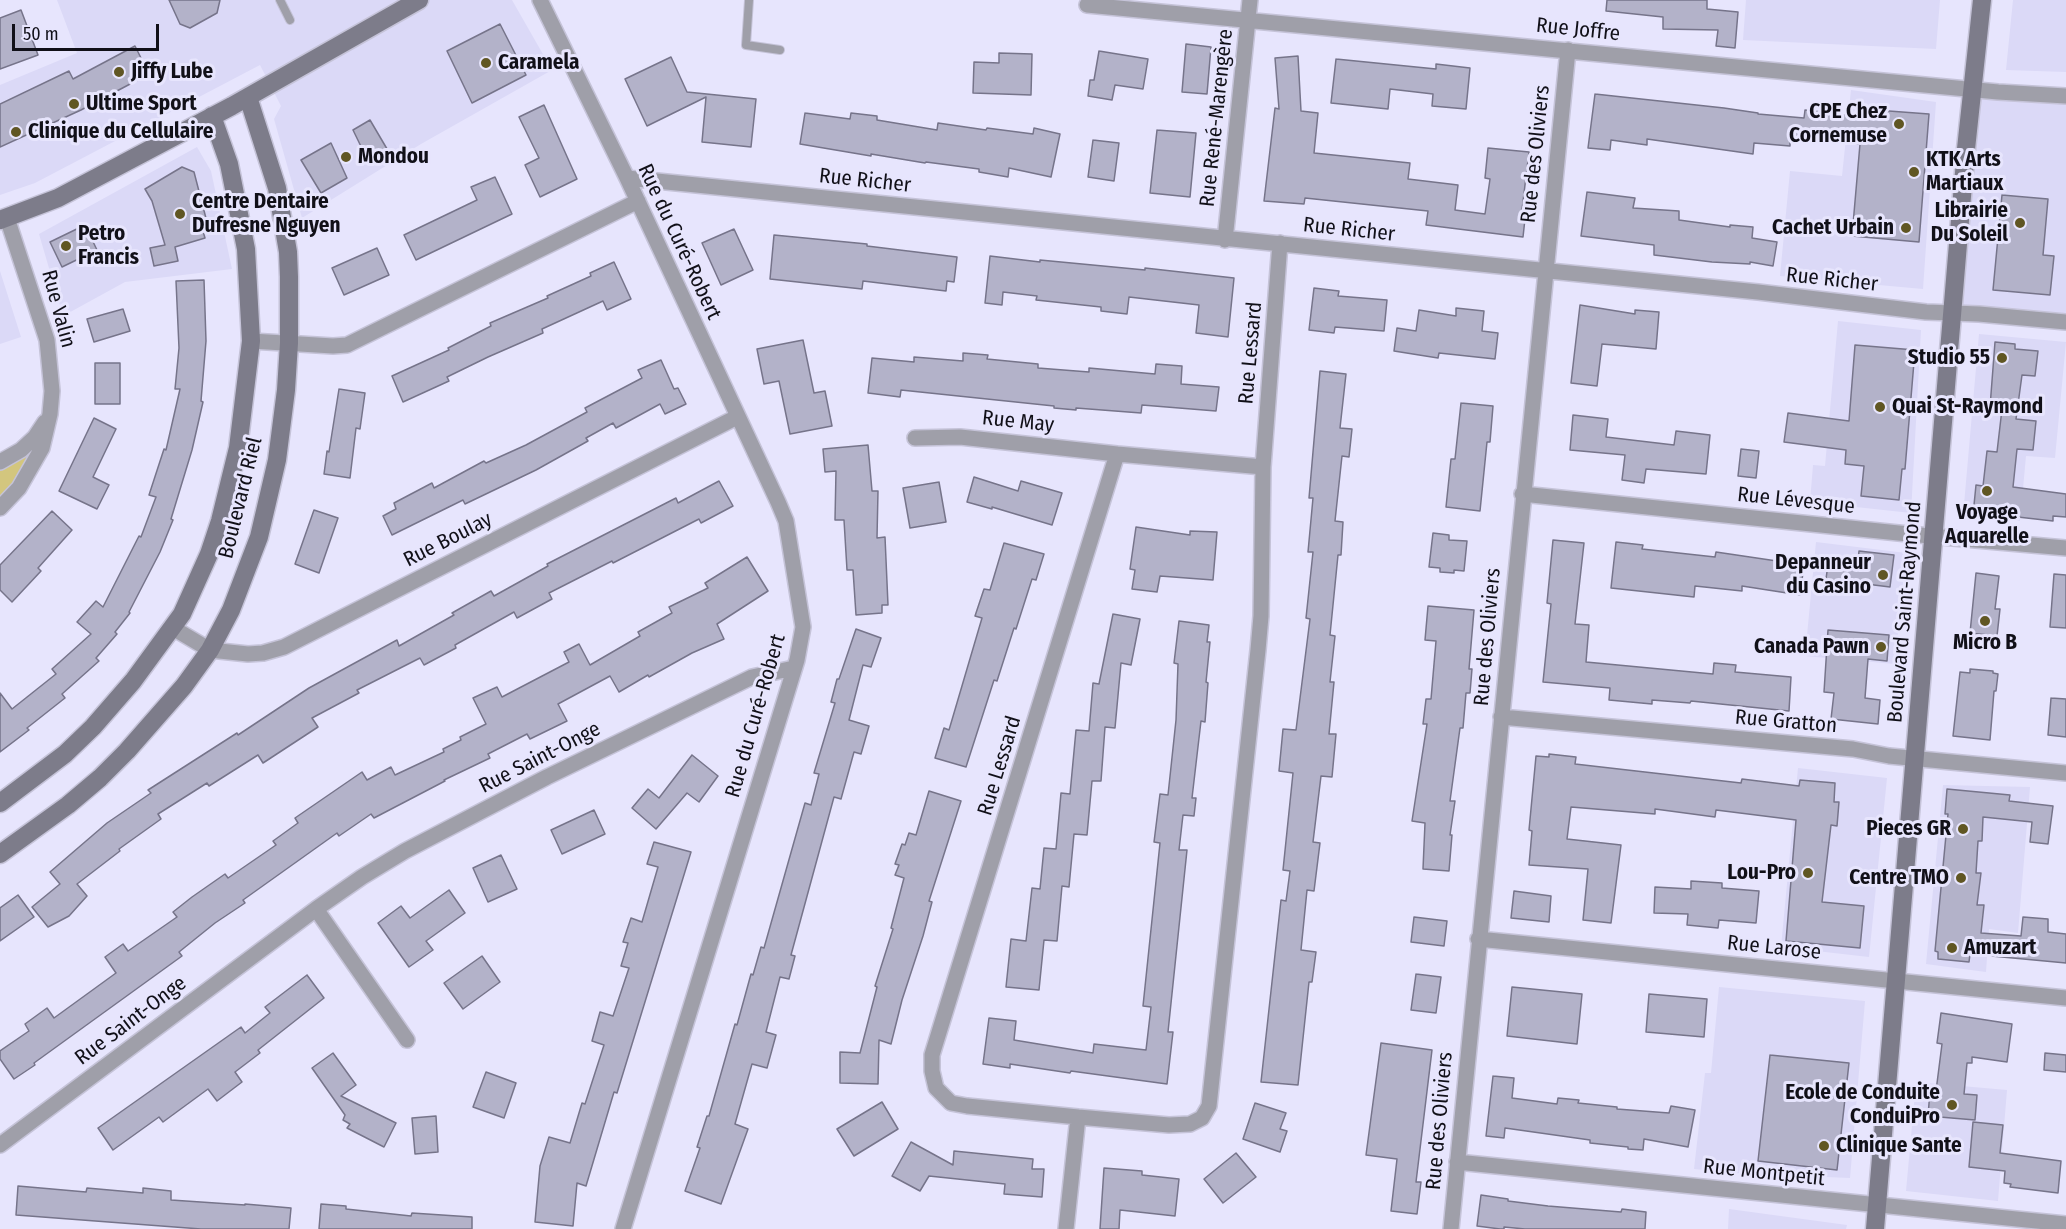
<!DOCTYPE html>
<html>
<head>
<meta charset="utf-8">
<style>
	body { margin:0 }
	#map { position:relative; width:2066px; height:1229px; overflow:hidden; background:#e7e5fd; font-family:"Fira Sans Condensed",sans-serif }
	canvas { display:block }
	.scale { position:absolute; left:12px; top:24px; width:147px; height:27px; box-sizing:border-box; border:3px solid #111018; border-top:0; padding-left:8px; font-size:18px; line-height:21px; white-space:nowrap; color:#111018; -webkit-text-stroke:4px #e7e5fd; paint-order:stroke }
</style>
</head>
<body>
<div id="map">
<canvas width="2066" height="1229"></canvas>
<div class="scale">50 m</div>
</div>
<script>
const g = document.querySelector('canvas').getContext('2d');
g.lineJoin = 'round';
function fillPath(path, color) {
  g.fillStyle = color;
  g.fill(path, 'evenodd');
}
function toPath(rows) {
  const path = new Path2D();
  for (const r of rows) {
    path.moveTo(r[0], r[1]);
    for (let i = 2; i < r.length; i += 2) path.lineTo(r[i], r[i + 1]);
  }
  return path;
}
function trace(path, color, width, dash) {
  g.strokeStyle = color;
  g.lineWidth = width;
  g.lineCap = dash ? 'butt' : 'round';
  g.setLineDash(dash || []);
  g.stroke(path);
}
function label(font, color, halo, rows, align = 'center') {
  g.font = font + ' "Fira Sans Condensed",sans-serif';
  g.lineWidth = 6;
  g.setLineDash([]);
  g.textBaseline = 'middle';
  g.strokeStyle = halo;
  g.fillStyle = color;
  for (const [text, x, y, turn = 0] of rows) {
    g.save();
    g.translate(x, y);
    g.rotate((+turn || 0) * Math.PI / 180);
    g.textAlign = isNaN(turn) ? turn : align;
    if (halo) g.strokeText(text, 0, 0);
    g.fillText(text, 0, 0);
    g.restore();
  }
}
fillPath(toPath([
	[57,0,512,0,552,70,421,144,302,218,274,119,281,106,260,65,35,183,0,195,0,85,77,53],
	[1746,0,1940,0,1936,49,1743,40],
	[2013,0,2066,0,2066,72,2006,70],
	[1972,89,2066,96,2066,322,1952,313],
	[1851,90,1936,102,1923,289,1780,276,1790,171,1842,176],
	[197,147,211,171,232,269,125,282,63,316,39,234],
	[0,271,21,337,0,344],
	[1838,321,1921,330,1911,513,1810,502,1813,465,1825,466],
	[1979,334,2066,342,2055,458,2026,456,2020,521,1963,516],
	[1816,542,1906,553,1895,664,1805,656],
	[1798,768,1887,778,1869,957,1781,947],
	[1943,785,2030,787,2018,933,1989,929,1986,972,1926,964],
	[1719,987,1865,1001,1850,1178,1732,1173,1694,1169,1705,1073,1711,1073],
	[1916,1082,2007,1090,1998,1201,1906,1191],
	[1729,1209,1847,1225,1846,1229,1728,1229]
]), '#dbd9f7');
fillPath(toPath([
	[42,448,0,508,0,462,21,450]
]), '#d3c67e');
const building = toPath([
	[169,0,220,0,217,13,190,28,180,24,169,0],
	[1607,0,1707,0,1707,9,1738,12,1735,48,1716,46,1718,30,1663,29,1663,17,1606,11,1607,0],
	[21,10,38,55,0,69,0,18,21,10],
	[500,24,526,75,472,103,447,51,500,24],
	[1186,44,1211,47,1207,94,1182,92,1186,44],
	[135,46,149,74,81,110,0,147,0,104,69,71,73,79,135,46],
	[1099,51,1148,59,1143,89,1115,85,1112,100,1088,96,1090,80,1094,80,1099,51],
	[999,53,1032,54,1031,95,973,93,974,62,999,63,999,53],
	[1298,56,1301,111,1318,113,1314,153,1410,163,1408,179,1458,185,1455,210,1485,214,1490,179,1485,178,1488,148,1529,152,1521,218,1525,219,1523,237,1426,225,1428,211,1305,198,1304,204,1264,201,1275,108,1279,109,1275,58,1298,56],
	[671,57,687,92,756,99,751,147,702,142,706,97,647,126,625,79,671,57],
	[1336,59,1436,69,1436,64,1470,68,1466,109,1432,106,1433,94,1390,89,1388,109,1331,103,1336,59],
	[1595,94,1724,108,1758,113,1758,114,1804,118,1805,110,1862,117,1862,109,1929,114,1919,242,1852,236,1860,144,1790,136,1790,146,1754,143,1753,154,1647,139,1647,145,1611,140,1610,150,1588,148,1595,94],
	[544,105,577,179,540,197,525,165,539,158,519,117,544,105],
	[805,113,850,119,851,113,877,116,877,120,937,130,938,123,986,130,987,128,1033,134,1034,128,1060,134,1051,177,1009,168,1008,177,979,172,979,169,926,162,925,163,871,154,871,156,800,144,805,113],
	[370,120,390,154,370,165,353,130,370,120],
	[1157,130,1196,133,1190,197,1150,193,1157,130],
	[1093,140,1119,143,1114,181,1088,177,1093,140],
	[331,143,347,178,321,193,301,160,331,143],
	[182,167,194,172,208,226,202,228,205,238,175,247,178,261,154,266,150,248,165,245,152,201,145,189,182,167],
	[495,177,512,214,416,260,404,235,477,200,471,187,495,177],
	[1587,192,1635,198,1633,208,1679,211,1679,220,1730,227,1730,225,1753,227,1752,238,1777,242,1773,266,1750,262,1750,264,1712,262,1654,255,1654,245,1581,236,1587,192],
	[2002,195,2048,199,2043,255,2054,256,2050,295,1993,290,2002,195],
	[85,225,97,250,62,267,50,242,85,225],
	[734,229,753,270,721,285,702,243,734,229],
	[774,235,867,244,867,246,957,257,954,282,947,281,946,291,863,281,862,289,770,279,774,235],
	[377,248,389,275,344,295,332,268,377,248],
	[990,256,1040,262,1040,260,1145,270,1145,268,1234,278,1228,337,1196,333,1199,305,1129,297,1127,314,1101,311,1101,307,1036,300,1037,296,1003,292,1002,305,985,303,990,256],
	[614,262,631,299,607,310,603,301,542,329,543,333,488,357,447,377,449,381,403,402,392,376,449,350,448,348,491,326,490,323,548,298,547,296,591,276,590,273,614,262],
	[204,280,206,341,201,401,203,402,192,450,171,519,173,520,160,552,129,612,130,613,115,632,117,634,96,658,99,661,62,694,65,698,27,728,29,730,0,752,0,693,12,709,56,674,52,669,91,634,77,622,96,601,103,607,139,536,141,537,156,497,149,495,164,449,166,450,180,389,175,389,179,348,176,281,204,280],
	[1314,288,1339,291,1338,296,1387,300,1384,331,1335,327,1334,333,1309,330,1314,288],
	[1580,305,1635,314,1635,310,1659,312,1656,349,1602,344,1597,386,1571,383,1580,305],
	[1456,308,1484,311,1482,331,1498,333,1495,359,1439,353,1438,358,1394,351,1397,328,1416,331,1419,310,1456,316,1456,308],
	[123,309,130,331,94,342,87,319,123,309],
	[803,340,814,393,825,391,832,426,790,434,779,381,764,384,757,349,803,340],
	[1995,342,2015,344,2015,349,2038,351,2035,376,2022,375,2016,419,2036,421,2033,450,2017,449,2013,487,2066,494,2066,517,2053,516,2053,521,2009,516,2008,519,1973,515,1976,485,1983,486,1987,451,1997,452,2002,409,1990,407,1995,342],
	[1855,345,1915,350,1905,469,1902,469,1899,500,1861,496,1864,466,1845,464,1846,450,1784,442,1788,413,1849,421,1855,345],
	[963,353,988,355,987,359,1038,364,1038,368,1089,372,1089,368,1155,374,1156,364,1182,366,1181,384,1219,387,1216,411,1142,405,1141,413,1076,408,1076,410,1054,408,1054,406,901,390,900,397,868,393,872,358,914,362,914,357,963,361,963,353],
	[661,360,674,389,678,388,686,404,665,414,660,404,616,428,613,423,586,438,588,441,536,470,465,504,463,500,392,535,383,516,396,509,394,503,432,483,434,488,484,461,486,463,526,445,587,412,585,408,642,378,638,370,661,360],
	[95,363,120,363,120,404,95,404,95,363],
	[1320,371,1346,374,1340,428,1352,429,1349,457,1342,456,1335,521,1343,522,1341,555,1338,555,1330,635,1335,636,1330,682,1334,682,1329,734,1336,734,1332,777,1321,776,1313,842,1320,843,1314,891,1307,890,1301,950,1316,952,1312,982,1309,982,1298,1085,1261,1082,1281,900,1286,901,1290,871,1283,870,1293,773,1279,771,1283,729,1296,730,1310,619,1306,618,1313,552,1308,552,1313,498,1309,498,1320,371],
	[339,389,365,393,360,429,356,428,350,478,324,474,327,451,329,452,339,389],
	[1461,403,1493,406,1490,442,1487,442,1480,511,1446,507,1451,459,1455,459,1461,403],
	[1573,415,1608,419,1606,437,1674,445,1676,431,1710,435,1706,474,1646,469,1644,483,1622,480,1625,455,1570,450,1573,415],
	[94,418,116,429,93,477,109,485,97,509,59,491,94,418],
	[868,445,872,491,878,491,877,538,885,537,888,605,882,605,882,613,856,615,853,570,847,570,844,520,835,520,836,471,825,472,823,449,868,445],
	[1741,449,1759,451,1756,478,1738,476,1741,449],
	[974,477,1018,491,1021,481,1062,493,1052,525,992,507,992,509,967,502,974,477],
	[719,481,733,506,701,523,699,519,613,563,612,561,549,593,552,599,517,618,514,612,455,645,456,648,424,665,420,658,357,690,359,693,312,718,318,727,263,763,258,755,209,786,207,783,158,814,161,819,119,849,120,851,77,884,87,896,69,916,48,927,32,907,60,884,50,872,107,823,151,793,148,790,237,733,238,735,309,688,397,640,399,646,454,615,452,613,491,591,494,596,548,566,547,564,676,498,678,503,719,481],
	[939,482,946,522,910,528,903,488,939,482],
	[314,510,338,518,319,573,295,564,314,510],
	[52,511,72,530,38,568,41,571,12,602,0,590,0,565,52,511],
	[1136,527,1190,535,1190,531,1217,532,1213,580,1160,576,1157,592,1132,589,1135,570,1130,569,1136,527],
	[1433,533,1449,535,1449,540,1467,541,1464,571,1454,570,1454,573,1440,572,1440,568,1429,567,1433,533],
	[1553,540,1584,543,1575,624,1589,625,1586,662,1713,674,1714,663,1736,665,1735,672,1791,677,1789,711,1691,701,1690,703,1652,700,1652,704,1609,700,1610,688,1543,682,1551,604,1547,603,1553,540],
	[1616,542,1643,545,1642,549,1715,557,1716,552,1804,565,1800,595,1742,586,1742,591,1695,586,1694,597,1611,588,1616,542],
	[1004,543,1044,554,1036,580,1032,579,1016,629,1014,628,997,681,994,680,966,767,935,758,944,728,949,730,982,618,975,616,984,589,990,590,1004,543],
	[1859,551,1894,555,1890,587,1826,579,1829,557,1858,561,1859,551],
	[747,557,768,591,717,624,724,639,692,653,649,677,648,675,619,692,610,676,558,704,567,721,530,739,527,734,488,754,490,758,444,780,445,781,374,818,371,814,339,836,337,833,243,900,245,903,215,923,179,952,182,956,34,1063,35,1065,14,1079,0,1059,0,1051,29,1031,25,1024,47,1008,54,1018,116,973,105,957,123,944,128,951,177,917,173,912,192,897,225,874,228,878,276,845,273,841,298,823,295,818,362,772,367,780,391,767,395,775,444,752,443,749,461,740,460,737,486,724,473,698,497,687,502,697,569,662,564,652,579,644,590,665,640,636,638,632,672,613,669,607,708,588,705,583,747,557],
	[1976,573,1999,576,1995,609,2000,609,1997,636,1970,633,1976,573],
	[2054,574,2066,575,2066,628,2050,627,2054,574],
	[1428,606,1474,610,1469,669,1472,669,1470,693,1466,693,1463,728,1460,728,1450,801,1455,801,1450,835,1452,835,1449,871,1423,869,1425,823,1412,821,1427,724,1423,724,1426,699,1431,699,1436,641,1425,640,1428,606],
	[1113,614,1140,619,1131,665,1121,663,1115,728,1105,727,1101,781,1092,781,1087,835,1074,834,1069,887,1062,886,1057,941,1044,940,1039,990,1006,987,1011,939,1026,941,1032,888,1040,889,1044,848,1056,849,1061,793,1070,794,1076,730,1089,731,1093,683,1099,684,1113,614],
	[1179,621,1209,625,1207,642,1210,642,1206,682,1208,683,1205,722,1201,721,1192,798,1196,798,1194,816,1183,815,1179,850,1187,850,1168,1032,1173,1032,1167,1084,1071,1071,1070,1073,1010,1064,1010,1068,983,1064,989,1018,1016,1021,1014,1040,1093,1053,1094,1044,1146,1050,1151,1007,1143,1006,1160,843,1154,842,1160,794,1168,795,1176,720,1178,664,1174,663,1179,621],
	[856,629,881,638,871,667,863,665,849,720,869,726,861,754,854,752,841,799,834,797,791,955,795,956,789,979,780,977,766,1032,776,1035,767,1068,752,1064,735,1124,748,1129,721,1204,685,1191,700,1148,697,1147,707,1116,709,1116,735,1024,737,1025,751,974,753,975,761,947,764,948,805,803,811,805,819,774,814,773,835,703,831,702,837,679,839,679,856,629],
	[1828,630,1889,635,1887,661,1868,659,1865,698,1880,700,1878,724,1831,719,1834,693,1824,692,1828,630],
	[1970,669,1993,671,1993,673,1998,674,1996,691,1994,691,1990,740,1953,736,1960,672,1970,673,1970,669],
	[2051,698,2066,699,2066,737,2048,735,2051,698],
	[1549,754,1576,757,1575,764,1741,783,1742,779,1799,786,1800,780,1835,783,1834,802,1839,802,1837,826,1831,825,1822,902,1864,906,1860,948,1786,941,1796,820,1716,810,1715,817,1655,809,1655,814,1571,807,1567,839,1621,845,1611,923,1583,920,1588,869,1529,865,1532,831,1529,830,1536,756,1549,757,1549,754],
	[692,755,718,776,699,802,687,793,656,829,632,808,648,789,659,798,692,755],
	[1947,789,2010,795,2009,801,2053,806,2048,844,2030,842,2032,822,1983,817,1982,841,1978,841,1976,873,1981,873,1977,905,1984,905,1981,933,2021,936,2023,917,2048,919,2048,932,2066,934,2066,963,1970,954,1969,962,1938,959,1938,952,1935,951,1948,814,1945,814,1947,789],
	[929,791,961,801,929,901,932,902,923,936,902,1000,891,1044,879,1040,878,1084,840,1083,840,1052,860,1053,877,987,875,986,893,929,891,928,904,878,895,875,899,865,895,864,902,844,905,845,909,833,916,835,929,791],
	[594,810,605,834,562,854,551,830,594,810],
	[654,842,691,852,617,1093,614,1092,586,1186,577,1183,573,1226,535,1222,540,1166,549,1137,570,1143,582,1103,585,1104,604,1045,592,1041,600,1012,613,1016,629,968,621,966,628,943,623,942,631,918,642,922,658,867,647,864,654,842],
	[501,855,517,889,488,902,473,868,501,855],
	[1691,881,1722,883,1722,888,1759,891,1756,923,1719,920,1718,928,1687,925,1688,914,1654,913,1655,887,1691,889,1691,881],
	[449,890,465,913,426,941,433,950,409,967,378,923,401,906,410,918,449,890],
	[1514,891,1551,896,1549,922,1511,918,1514,891],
	[18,895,34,917,0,941,0,908,18,895],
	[1414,917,1447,921,1444,946,1411,942,1414,917],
	[482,956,500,982,463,1009,444,983,482,956],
	[1416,974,1441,977,1436,1013,1411,1010,1416,974],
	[307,975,324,998,258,1050,260,1053,235,1072,242,1082,217,1101,208,1089,163,1122,159,1117,113,1150,98,1128,241,1027,245,1033,270,1013,265,1007,307,975],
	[1512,987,1582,994,1577,1044,1507,1036,1512,987],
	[1649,994,1707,999,1704,1037,1646,1032,1649,994],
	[1941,1013,2012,1024,2007,1062,1972,1057,1972,1063,1967,1063,1964,1094,1977,1095,1975,1120,1928,1116,1930,1091,1936,1091,1942,1044,1937,1043,1941,1013],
	[1381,1043,1432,1050,1416,1182,1421,1182,1417,1214,1391,1211,1397,1159,1366,1155,1381,1043],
	[333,1053,356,1085,341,1096,396,1123,384,1147,347,1128,350,1124,343,1120,345,1115,312,1068,333,1053],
	[2045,1053,2066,1055,2066,1072,2044,1070,2045,1053],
	[1770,1055,1849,1063,1837,1170,1758,1161,1770,1055],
	[486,1072,516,1083,504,1118,473,1107,486,1072],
	[1493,1076,1514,1078,1512,1098,1557,1104,1558,1098,1579,1100,1578,1103,1617,1107,1617,1109,1669,1113,1671,1106,1695,1110,1688,1147,1644,1139,1643,1150,1628,1149,1628,1147,1590,1143,1590,1140,1505,1128,1504,1138,1486,1136,1493,1076],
	[882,1102,898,1129,854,1156,837,1129,882,1102],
	[1255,1103,1286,1113,1280,1129,1287,1131,1280,1152,1243,1139,1255,1103],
	[436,1116,438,1152,415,1154,412,1118,436,1116],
	[1973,1122,2003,1125,2000,1153,2061,1161,2058,1193,2010,1187,2011,1184,2004,1183,2005,1171,1969,1167,1973,1122],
	[911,1142,953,1165,954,1151,1033,1159,1032,1169,1044,1169,1042,1197,1004,1194,1005,1184,929,1176,920,1191,892,1176,911,1142],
	[1236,1153,1256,1177,1223,1203,1204,1179,1236,1153],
	[1104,1168,1142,1171,1142,1175,1179,1179,1175,1216,1120,1210,1119,1229,1100,1229,1104,1168],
	[18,1186,86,1192,87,1188,143,1193,143,1188,171,1191,171,1200,245,1205,245,1204,291,1208,289,1229,201,1229,16,1215,18,1186],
	[1481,1195,1508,1199,1508,1201,1548,1206,1621,1212,1622,1209,1646,1212,1645,1229,1525,1229,1504,1227,1504,1229,1500,1229,1477,1226,1481,1195],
	[321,1204,346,1206,346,1209,411,1216,412,1213,472,1217,472,1229,319,1229,321,1204]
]);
fillPath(building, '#b3b2c9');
trace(building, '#76748a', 1.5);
const lane = toPath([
	[280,0,290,20],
	[749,0,746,45,780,50]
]);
const street = toPath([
	[540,0,627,178,778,502,786,521,803,627,797,660,623,1229],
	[1087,5,1998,92,2066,96],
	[627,178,1758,292,1926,312,1979,314,2066,322],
	[1225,240,1250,0],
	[251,341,333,346,347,345,638,201],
	[915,438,960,437,1117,454],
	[0,462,21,450,35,437,45,422],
	[1522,494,1908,534,2066,548],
	[0,508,19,488,42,448,50,414,52,391,47,340,7,218],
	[173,628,210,650,248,654,263,653,284,647,737,417],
	[1501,717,1853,749,1889,756,2066,773],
	[316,909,407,1040],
	[1478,939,2066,998],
	[1078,1117,967,1106,951,1103,936,1088,932,1071,932,1055,1117,454,1263,467],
	[0,1145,316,909,362,877,405,851,547,777,752,677,794,668],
	[1457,1162,2066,1224],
	[1066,1229,1078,1117,1169,1125,1190,1124,1202,1118,1209,1106,1258,650,1261,616,1263,467,1280,243],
	[1451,1229,1568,50]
]);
const secondary = toPath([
	[0,220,58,198,232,106,419,0],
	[0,803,65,754,93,727,133,681,182,614,209,554,220,521,238,448,251,341,246,249,229,164,212,116],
	[0,854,68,805,100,778,127,751,184,686,210,650,231,610,259,537,277,460,286,390,289,343,289,277,288,252,277,188,248,97],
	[1875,1229,1966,149,1982,0]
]);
trace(lane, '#c5c3d8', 10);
trace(street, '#c5c3d8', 18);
trace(secondary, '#c5c3d8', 21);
trace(lane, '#9f9fa9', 8);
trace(street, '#9f9fa9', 15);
trace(secondary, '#7d7c8a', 18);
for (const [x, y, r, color] of [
	[486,63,6,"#605623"],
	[119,72,6,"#605623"],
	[74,104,6,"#605623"],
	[1899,124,6,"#605623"],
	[16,132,6,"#605623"],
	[346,157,6,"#605623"],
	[1914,172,6,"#605623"],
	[180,214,6,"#605623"],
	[2020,223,6,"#605623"],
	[1906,228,6,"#605623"],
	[66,246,6,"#605623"],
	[2002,358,6,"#605623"],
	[1880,407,6,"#605623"],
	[1987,491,6,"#605623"],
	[1883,575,6,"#605623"],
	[1985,621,6,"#605623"],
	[1881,647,6,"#605623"],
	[1963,829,6,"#605623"],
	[1808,873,6,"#605623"],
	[1961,878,6,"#605623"],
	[1952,948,6,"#605623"],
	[1952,1105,6,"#605623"],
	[1824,1146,6,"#605623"]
]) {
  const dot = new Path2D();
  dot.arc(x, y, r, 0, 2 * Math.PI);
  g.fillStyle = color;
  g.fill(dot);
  trace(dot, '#e7e5fd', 2);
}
label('21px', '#111018', '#e7e5fd', [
	["Rue Joffre",1578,30,6],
	["Rue René-Marengère",1217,118,-84],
	["Rue des Oliviers",1536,154,-84],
	["Rue Richer",865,181,6],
	["Rue Richer",1349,230,6],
	["Rue du Curé-Robert",679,242,65],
	["Rue Richer",1832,280,6],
	["Rue Valin",58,309,75],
	["Rue Lessard",1251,353,-85],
	["Rue May",1018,422,6],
	["Boulevard Riel",241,498,-76],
	["Rue Lévesque",1796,501,6],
	["Rue Boulay",448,540,-27],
	["Boulevard Saint-Raymond",1905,612,-85],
	["Rue des Oliviers",1488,637,-85],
	["Rue du Curé-Robert",756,716,-74],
	["Rue Gratton",1786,722,5],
	["Rue Saint-Onge",540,758,-27],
	["Rue Lessard",1000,766,-73],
	["Rue Larose",1774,948,6],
	["Rue Saint-Onge",131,1021,-37],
	["Rue des Oliviers",1440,1121,-85],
	["Rue Montpetit",1764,1173,6]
]);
label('bold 21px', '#111018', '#e7e5fd', [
	["Caramela",498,63],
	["Jiffy Lube",131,72],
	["Ultime Sport",86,104],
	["CPE Chez",1887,112,"right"],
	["Cornemuse",1887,136,"right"],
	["Clinique du Cellulaire",28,132],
	["Mondou",358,157],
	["KTK Arts",1926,160],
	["Martiaux",1926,184],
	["Centre Dentaire",192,202],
	["Dufresne Nguyen",192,226],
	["Librairie",2008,211,"right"],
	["Du Soleil",2008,235,"right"],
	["Cachet Urbain",1894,228,"right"],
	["Petro",78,234],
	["Francis",78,258],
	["Studio 55",1990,358,"right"],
	["Quai St-Raymond",1892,407],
	["Voyage",1987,513,"center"],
	["Aquarelle",1987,537,"center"],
	["Depanneur",1871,563,"right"],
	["du Casino",1871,587,"right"],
	["Micro B",1985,643,"center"],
	["Canada Pawn",1869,647,"right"],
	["Pieces GR",1951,829,"right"],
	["Lou-Pro",1796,873,"right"],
	["Centre TMO",1949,878,"right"],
	["Amuzart",1964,948],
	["Ecole de Conduite",1940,1093,"right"],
	["ConduiPro",1940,1117,"right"],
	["Clinique Sante",1836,1146]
], 'left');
</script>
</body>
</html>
